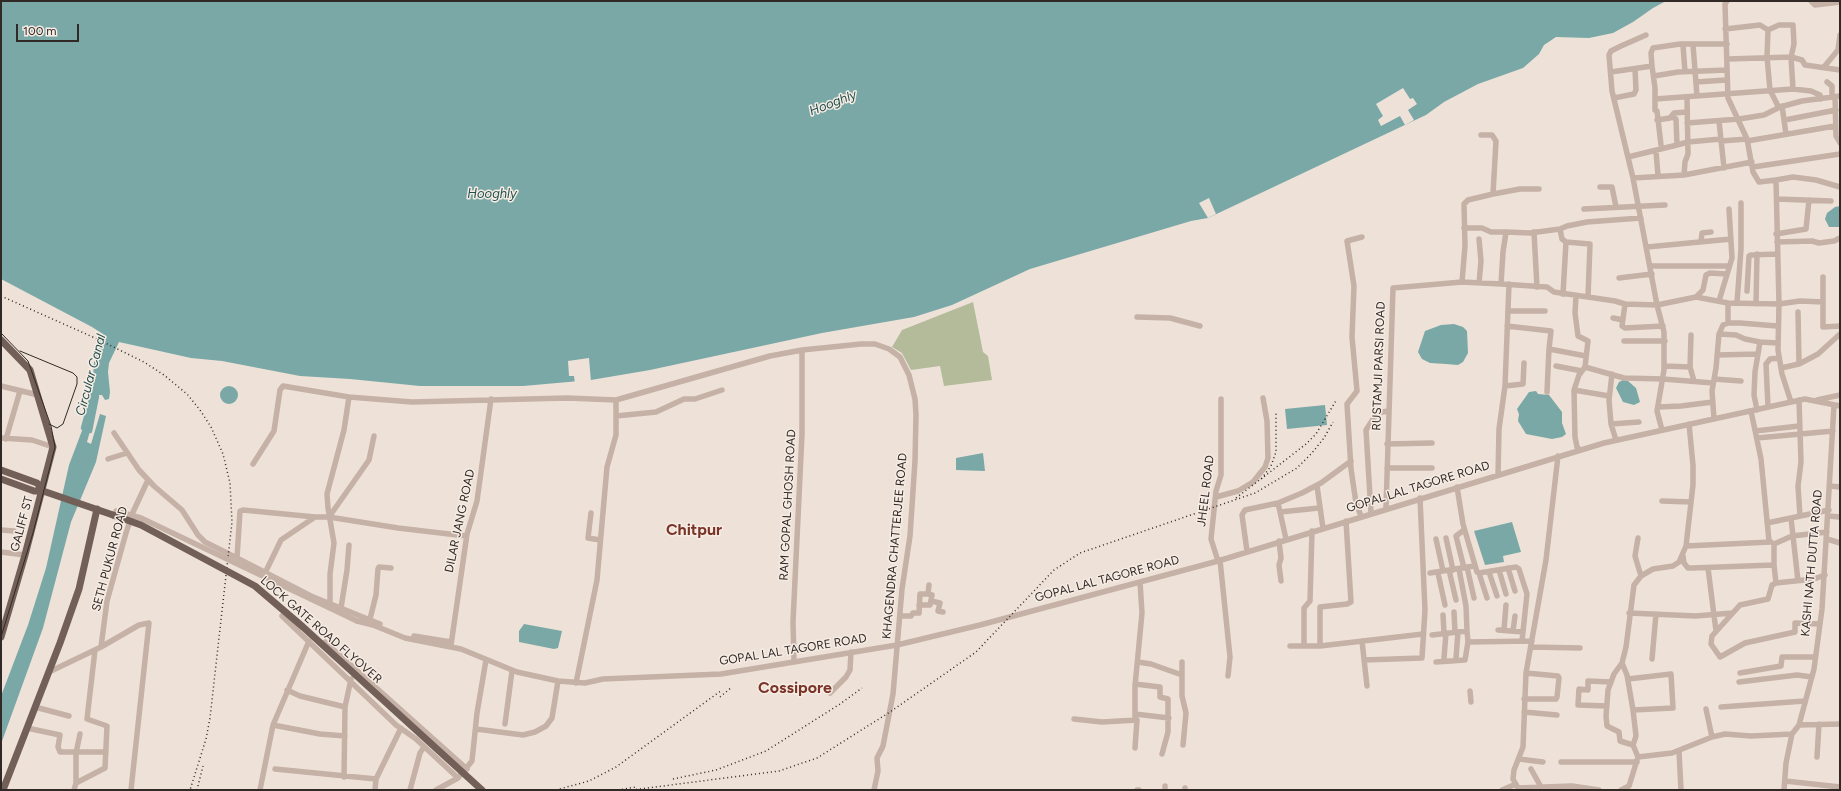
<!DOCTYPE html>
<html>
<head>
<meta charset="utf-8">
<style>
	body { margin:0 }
	#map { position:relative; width:1841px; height:791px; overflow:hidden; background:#eee2d8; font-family:Figtree,sans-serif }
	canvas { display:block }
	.frame { position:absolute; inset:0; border:2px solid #312926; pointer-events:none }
	.scale { position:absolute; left:16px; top:24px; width:63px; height:18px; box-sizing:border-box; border:2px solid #312926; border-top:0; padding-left:5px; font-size:12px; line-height:14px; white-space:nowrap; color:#312926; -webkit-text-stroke:3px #f6ece4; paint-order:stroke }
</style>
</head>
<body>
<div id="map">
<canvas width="1841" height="791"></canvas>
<div class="frame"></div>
<div class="scale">100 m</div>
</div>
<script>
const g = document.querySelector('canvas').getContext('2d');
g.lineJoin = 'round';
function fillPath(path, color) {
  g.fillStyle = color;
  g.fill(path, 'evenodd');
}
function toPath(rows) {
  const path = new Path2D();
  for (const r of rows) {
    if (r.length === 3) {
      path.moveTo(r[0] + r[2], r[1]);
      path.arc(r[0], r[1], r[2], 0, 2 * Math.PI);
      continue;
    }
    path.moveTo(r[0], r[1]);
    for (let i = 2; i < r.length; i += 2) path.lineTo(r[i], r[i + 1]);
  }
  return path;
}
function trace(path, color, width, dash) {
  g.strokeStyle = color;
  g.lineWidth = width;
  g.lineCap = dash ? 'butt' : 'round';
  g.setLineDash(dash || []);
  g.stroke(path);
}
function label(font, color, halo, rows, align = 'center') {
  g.font = font + ' Figtree,sans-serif';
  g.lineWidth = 3;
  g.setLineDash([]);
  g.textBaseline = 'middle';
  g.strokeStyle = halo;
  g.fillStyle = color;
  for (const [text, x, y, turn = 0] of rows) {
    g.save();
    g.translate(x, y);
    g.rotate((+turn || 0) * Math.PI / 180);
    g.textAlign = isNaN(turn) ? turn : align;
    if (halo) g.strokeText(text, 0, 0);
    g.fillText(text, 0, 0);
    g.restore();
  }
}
fillPath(toPath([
	[973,302,983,352,988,356,992,380,944,386,940,366,911,370,902,353,892,347,902,330]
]), '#b3bb9a');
fillPath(toPath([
	[1,1,1666,1,1653,8,1633,22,1613,33,1589,38,1556,37,1544,45,1539,54,1523,68,1478,84,1444,102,1426,115,1208,218,1191,221,1030,269,952,305,914,317,822,333,650,370,591,380,523,386,420,386,350,379,300,376,222,361,191,358,119,342,109,363,108,372,110,392,109,399,105,400,102,395,92,395,94,362,103,334,92,327,1,279],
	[1840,206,1840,227,1829,227,1825,219,1827,213,1835,207],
	[1454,324,1463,327,1467,331,1468,353,1463,362,1458,365,1446,364,1430,363,1422,359,1418,352,1425,331,1441,325],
	[1623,380,1628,381,1636,388,1640,402,1634,405,1623,402,1616,388,1619,382],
	[229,395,9],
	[1536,391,1538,394,1549,395,1562,412,1562,423,1566,434,1562,437,1552,439,1526,434,1518,421,1519,414,1517,409,1529,392],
	[1325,405,1327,425,1287,429,1285,409],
	[100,414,106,416,96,462,71,522,43,628,1,744,1,696,28,625,46,568,69,465,83,428,87,428,90,431,87,442,91,444],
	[983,453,985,471,956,470,956,458],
	[1512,522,1521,552,1503,556,1504,562,1485,565,1474,531],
	[524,624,562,631,558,648,554,649,519,642,519,631]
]), '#7aa8a7');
fillPath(toPath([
	[1403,88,1410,99,1413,98,1417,104,1408,110,1414,120,1405,125,1400,116,1381,126,1378,120,1383,116,1376,104],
	[1209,198,1216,214,1208,218,1199,203],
	[589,358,591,382,575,384,574,376,569,376,568,361]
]), '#eee2d8');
trace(toPath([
	[92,395,97,396,90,431,87,428,83,428,92,395],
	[86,433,97,390]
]), '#7aa8a7', 4.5);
trace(toPath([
	[1727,1,1725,4,1728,98,1747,139,1753,172,1759,182,1776,180,1779,304,1778,350,1782,374,1791,402],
	[1811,1,1815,5,1840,2],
	[1725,29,1760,25,1768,30,1779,25,1793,25,1794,44,1791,57,1793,89],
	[1768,30,1767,57,1770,90,1778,106,1780,107],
	[1646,35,1621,46,1611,51,1609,55,1612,91,1633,178,1657,305,1664,332,1664,370,1657,411,1662,430],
	[1683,45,1685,72],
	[1693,45,1697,96],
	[1728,59,1791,57,1802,60,1805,65,1840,70],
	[1652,66,1655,88,1655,110],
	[1824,67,1838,50,1840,35],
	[1611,72,1652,66,1651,53,1653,48,1680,44,1727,44],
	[1654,76,1678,72,1727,70],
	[1696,82,1726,80],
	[1827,82,1832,86,1832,97],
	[1835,97,1836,136,1840,143],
	[1614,98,1634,94,1636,90,1635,69],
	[1655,99,1793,89,1811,91,1820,95,1821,99],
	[1782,106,1786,134],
	[1657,111,1661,145],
	[1657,120,1670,118,1674,113,1687,112],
	[1785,120,1836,110],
	[1719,121,1724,168],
	[1687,123,1739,119,1764,115,1780,107,1802,101,1840,96],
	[1481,135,1492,135,1496,141,1493,194],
	[1721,141,1747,139],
	[1747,141,1835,126],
	[1677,145,1688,142,1721,139],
	[1656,151,1658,176],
	[1628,157,1677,145,1676,119,1672,117],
	[1753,167,1840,154],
	[1684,175,1685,162,1688,154,1687,98],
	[1633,178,1684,175,1752,162],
	[1776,180,1793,177,1816,180,1840,187],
	[1600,187,1612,187,1616,207],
	[1777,199,1831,201],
	[1584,209,1665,205],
	[1464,228,1482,228,1491,232,1506,232],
	[1560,229,1562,239,1566,242,1590,244,1588,297],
	[1534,232,1537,287],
	[1776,234,1806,229,1809,200],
	[1701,241,1702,233,1711,232],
	[1777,242,1812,241,1819,243,1834,241,1840,238],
	[1647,247,1731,239],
	[1651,266,1729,266],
	[1619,278,1652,274],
	[1462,282,1465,246,1464,204,1468,200,1493,194,1520,189,1539,189],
	[1479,283,1481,261,1479,239],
	[1501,284,1503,252,1506,232,1530,233,1560,229,1567,226,1587,222,1641,218],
	[1747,291,1749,256,1751,255,1777,254],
	[1563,294,1566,242],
	[1576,296,1575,313,1578,336,1588,341,1585,367,1579,375,1574,390,1575,437,1577,447,1580,450],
	[1696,297,1703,290,1706,275,1710,273,1727,274],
	[1719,301,1732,258,1729,209],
	[1823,302,1823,327,1840,326],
	[1728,303,1728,323],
	[1737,303,1741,249,1741,203],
	[1625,304,1622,326,1625,328,1663,326],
	[1756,304,1757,254],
	[1508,311,1545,311],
	[1798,312,1799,364],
	[1137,317,1170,318,1200,326],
	[1613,318,1623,320],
	[1507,326,1551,331,1549,349,1586,356],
	[1719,334,1736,335,1745,339,1760,342],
	[1691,335,1690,367,1694,381],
	[1624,341,1665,341],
	[1717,355,1758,354],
	[1556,366,1582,371],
	[1665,366,1690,367],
	[1585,367,1624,378,1663,379,1713,383],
	[1781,368,1799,364,1818,354,1840,334],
	[1612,374,1609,400,1611,424,1616,440],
	[1714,379,1741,381],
	[1,386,38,395],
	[1505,386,1523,384,1524,363],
	[1574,390,1609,396],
	[1547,392,1549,349],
	[1799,400,1801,462,1798,486,1800,516],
	[1817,400,1840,395],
	[1658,407,1681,406,1713,402],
	[1768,407,1766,364,1770,359,1779,358],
	[1757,410,1754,395,1755,372,1760,342,1778,343],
	[1751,411,1761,459,1769,541],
	[616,416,656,412,684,399,695,399,722,390],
	[1714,419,1712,391,1716,368,1719,334,1723,325,1728,323,1740,323,1777,326],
	[1611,424,1639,422],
	[1755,431,1799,426],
	[114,433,139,470,154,486,182,510,198,535,205,542,237,558],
	[1,438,32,440,53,447],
	[1757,438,1833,431],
	[6,439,20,391],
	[1387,444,1432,443],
	[1558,456,1546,560,1526,673,1523,747,1514,770,1513,779,1518,788,1572,786,1599,790],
	[108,459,127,453],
	[253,464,274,431,280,390,283,386,349,397,412,402,567,398,616,400,770,356,802,350,861,344,875,344,889,349,900,357,909,375,915,399,916,415,915,461,910,536,902,589,893,694,883,746,877,758,878,771,874,790],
	[1387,468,1432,468],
	[1498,475,1499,429,1505,386,1509,284],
	[1317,486,1323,528],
	[1830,486,1840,487],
	[1457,487,1463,524,1477,572,1479,573,1516,567,1519,569,1527,594,1522,641],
	[1216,497,1238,491,1253,482,1265,467,1268,458,1267,421,1263,398],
	[1662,501,1691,502],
	[1278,503,1286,539],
	[1386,508,1393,288,1462,282,1501,284,1547,287,1554,292,1615,301,1625,304,1657,305,1696,297,1728,303,1779,304,1800,301,1823,302,1823,277],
	[1280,512,1319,508],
	[591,513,588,538,600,540],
	[1371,513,1366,430,1377,413,1388,411],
	[1361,516,1356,503,1351,469,1347,404,1357,391,1352,337,1354,286,1347,241,1362,237],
	[1828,516,1840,517],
	[315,517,243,510,240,511,237,558,311,596,380,624],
	[329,517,369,460,374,436],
	[1791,518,1798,581],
	[1767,523,1829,510],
	[1,530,14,531],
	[1446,538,1453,570],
	[1638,538,1635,556,1641,576],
	[1436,539,1443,571],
	[1827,539,1840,543],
	[1279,541,1281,558,1279,565,1281,581],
	[1686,546,1771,542],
	[1247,551,1242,515,1245,510,1278,503,1302,493,1321,483,1351,461],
	[1,552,25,555],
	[1683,556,1684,563,1688,568,1692,568,1774,565,1774,544,1792,536,1827,532],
	[1220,560,1230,657,1228,676],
	[1218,561,1211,539,1216,491,1221,475,1221,399],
	[1774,565,1776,583,1772,585,1768,599,1740,605,1712,636,1711,644,1720,657,1745,643,1795,632,1795,623,1819,624],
	[1467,567,1474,598],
	[1464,568,1456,536,1464,530],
	[1508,568,1515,591],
	[1708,568,1716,631],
	[1449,570,1456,600],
	[1499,570,1506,594],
	[266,571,281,540,315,517,329,517,398,528,466,536],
	[1489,572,1497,596],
	[1430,573,1474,566],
	[1438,573,1445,605],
	[1479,573,1487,598],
	[1776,583,1814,579,1825,575],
	[931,601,940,603,938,611,943,612],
	[330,603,330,574,334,543,328,508,327,494,344,430,349,397],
	[919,605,930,605,932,595,928,594],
	[341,608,347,570,349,545],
	[1454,612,1455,632],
	[1629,613,1696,616,1732,613],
	[1443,615,1444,633],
	[282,616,396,725,416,739,458,778],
	[900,616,911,616,913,613,919,613,920,594,928,594,929,585],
	[370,619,376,595,378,569,379,567,391,568],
	[357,621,373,625,405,638,461,649,517,672,558,681,585,683,603,679,721,674,897,645,980,625,1218,561,1604,443,1805,399,1840,406],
	[1498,630,1523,632],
	[1504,630,1506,605],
	[1467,631,1468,642,1532,641],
	[1513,631,1515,616],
	[1432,635,1467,631,1466,606,1459,569],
	[414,636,451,642],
	[1362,641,1367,686],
	[325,642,467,769],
	[451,645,467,534,477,501,491,399],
	[1290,646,1320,646,1423,634],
	[1304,646,1304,608,1310,601,1312,531],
	[1320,646,1320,607,1347,604,1351,602,1346,521],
	[101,647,107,601,126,533,133,512,148,480],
	[1531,647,1580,648],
	[1444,658,1446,633],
	[1456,658,1458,632],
	[1652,659,1656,614],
	[1364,660,1422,658,1425,610,1420,498],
	[794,661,793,622,802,434,802,350],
	[1138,662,1151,664,1182,675],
	[1182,662,1182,696,1186,713,1183,745],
	[1436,662,1465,660,1468,642],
	[1622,663,1627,675,1633,710,1636,736,1633,745],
	[49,672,101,647,139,625,149,623,131,790],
	[1740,673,1781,666,1782,657,1815,657],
	[1628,679,1671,674,1673,708,1633,710],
	[1739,682,1797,675,1812,677],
	[576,683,597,580,607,467,616,435,616,400],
	[1135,684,1160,687,1160,697,1168,699,1168,732,1162,754],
	[287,690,300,696,345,707],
	[1470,691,1471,702],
	[830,693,846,677,850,670,851,652],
	[1524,699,1556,699,1557,697,1559,678,1558,676,1526,673],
	[1607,706,1578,705,1579,689,1588,690,1588,681,1611,682],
	[35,707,69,716],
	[1721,707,1805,701],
	[1706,709,1712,737],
	[1524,712,1557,715],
	[1135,714,1169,718],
	[1074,719,1102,722,1137,720,1135,748],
	[1135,720,1135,686,1142,613,1140,582],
	[505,724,512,671],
	[273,725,320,734,345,736],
	[1799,725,1840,724],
	[27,728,60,735,58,747,60,752,106,752],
	[476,729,523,735,535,732,546,726,552,718,558,681],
	[1679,751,1681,790],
	[1638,757,1633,745,1620,741,1619,732,1607,726,1606,716,1608,690,1614,674,1622,663,1626,647,1634,585,1641,576,1653,569,1673,566,1679,562,1686,546,1693,485,1693,465,1689,424],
	[1817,757,1819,724],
	[1519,759,1543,762],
	[1561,762,1637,762],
	[275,769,376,779],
	[1531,769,1541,787],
	[344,777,345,707,351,679],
	[1785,781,1840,787],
	[76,783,76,753,80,734],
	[1185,788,1185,790],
	[74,790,76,783,105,768,107,726,87,719,95,650],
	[260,790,273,725,309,641],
	[375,790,376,779,401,728],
	[410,790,420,753,424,747],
	[436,790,458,778,472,761,477,713,486,660],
	[1137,790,1139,790],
	[1165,790,1165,786],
	[1502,790,1516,784],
	[1621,790,1629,786,1638,757,1672,753,1712,737,1725,734,1751,736,1792,734],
	[1784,790,1786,763,1792,734,1799,725,1814,669,1822,609,1834,405]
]), '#c5b1a6', 5.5);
trace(toPath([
	[1,340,30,370,53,447,25,555,1,637],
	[1,470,37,483,43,491,113,515],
	[1,479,34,491,43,491],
	[3,790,60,643,79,589,97,509]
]), '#725f58', 7);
trace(toPath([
	[1,333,28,361,51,426,55,447,33,533,1,637],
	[20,351,73,373,77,377,77,384,63,424,57,428,49,424]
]), '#312926', 1);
trace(toPath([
	[1,296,95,338,144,362,164,375,187,394,200,410,211,427,223,454,230,483,232,522,210,718,206,739,190,790],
	[1261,479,1306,444,1316,434,1337,399],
	[1236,498,1262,478,1271,466,1276,452,1276,412],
	[720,697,732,687],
	[673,779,716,770,766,751,840,704,862,688],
	[197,790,203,766],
	[556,790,589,781,616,767,722,690],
	[618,790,636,787],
	[632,790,779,771,817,758,890,712,976,652,1054,570,1080,553,1255,493,1297,468,1312,453,1324,438,1333,422]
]), '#312926', 1.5, [1, 3]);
trace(toPath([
	[116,511,141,518,357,621]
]), '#c5b1a6', 5.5);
trace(toPath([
	[113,515,141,525,255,586,303,627,482,790]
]), '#725f58', 7);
label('12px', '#312926', '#f6ece4', [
	["RUSTAMJI PARSI ROAD",1379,366,-88],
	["GOPAL LAL TAGORE ROAD",1418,487,-17],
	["JHEEL ROAD",1206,491,-83],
	["RAM GOPAL GHOSH ROAD",788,505,-87],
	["DILAR JANG ROAD",460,521,-78],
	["GALIFF ST",22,524,-75],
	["KHAGENDRA CHATTERJEE ROAD",895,546,-85],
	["SETH PUKUR ROAD",110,559,-75],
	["KASHI NATH DUTTA ROAD",1812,563,-85],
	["GOPAL LAL TAGORE ROAD",1107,579,-15],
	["LOCK GATE ROAD FLYOVER",321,630,41],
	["GOPAL LAL TAGORE ROAD",793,650,-9]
]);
label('italic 13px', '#204f4e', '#f6ece4', [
	["Hooghly",833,103,-21],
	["Hooghly",492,194],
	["Circular Canal",91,375,-75]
]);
label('bold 16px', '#793427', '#f6ece4', [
	["Chitpur",694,530],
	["Cossipore",795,688]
]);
</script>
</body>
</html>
